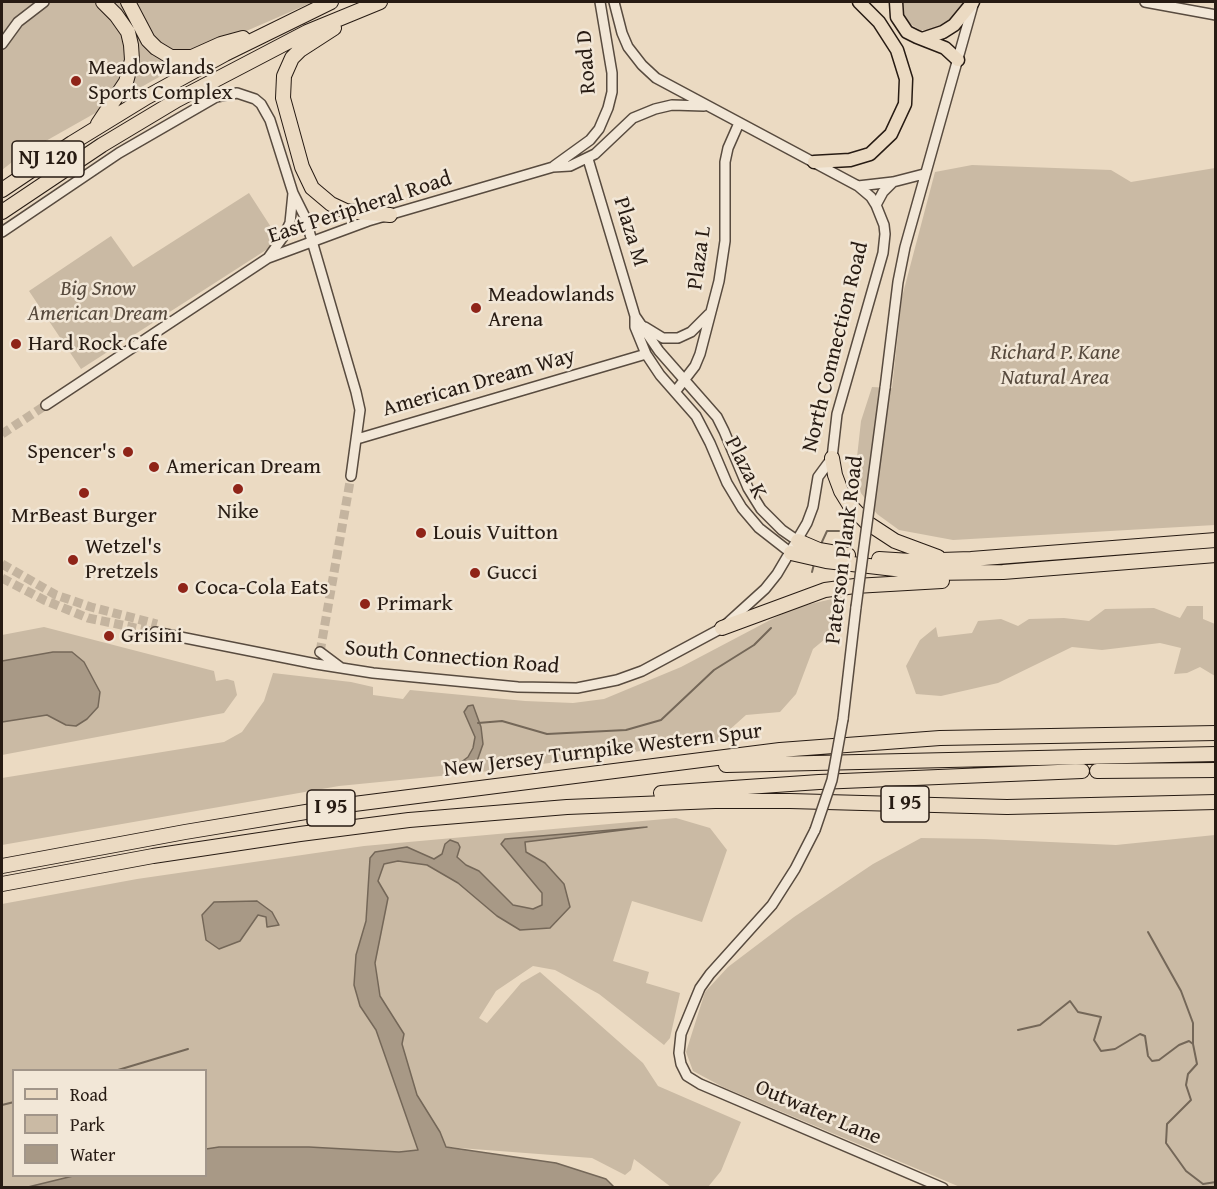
<!DOCTYPE html>
<html>
<head>
<meta charset="utf-8">
<style>
	body { margin:0 }
	#map { position:relative; width:1217px; height:1189px; overflow:hidden; background:#ebdac2; font-family:"Gentium Book Plus",serif }
	canvas { display:block }
	.frame { position:absolute; inset:0; border:3px solid #271b13; pointer-events:none }
	.legend { position:absolute; left:12px; top:1069px; width:195px; height:108px; box-sizing:border-box; background:#f2e7d7; border:2px solid #a19589; margin:0; padding:8px 10px; list-style:none; font-size:18px; color:#271b13 }
	.legend li { display:flex; align-items:center; gap:12px; height:30px }
	.legend b { width:30px; border:2px solid #a19589 }
</style>
</head>
<body>
<div id="map">
<canvas width="1217" height="1189"></canvas>
<div class="frame"></div>
<ul class="legend">
<li><b style="height:8px;background:#ebdac2"></b>Road</li>
<li><b style="height:16px;background:#cabaa4"></b>Park</li>
<li><b style="height:16px;background:#a89986"></b>Water</li>
</ul>
</div>
<script>
const g = document.querySelector('canvas').getContext('2d');
g.lineJoin = 'round';
function fillPath(path, color) {
  g.fillStyle = color;
  g.fill(path, 'evenodd');
}
function toPath(rows) {
  const path = new Path2D();
  for (const r of rows) {
    path.moveTo(r[0], r[1]);
    for (let i = 2; i < r.length; i += 2) path.lineTo(r[i], r[i + 1]);
  }
  return path;
}
function trace(path, color, width, dash) {
  g.strokeStyle = color;
  g.lineWidth = width;
  g.lineCap = dash ? 'butt' : 'round';
  g.setLineDash(dash || []);
  g.stroke(path);
}
function label(font, color, halo, rows, align = 'center') {
  g.font = font + ' "Gentium Book Plus",serif';
  g.lineWidth = 5;
  g.setLineDash([]);
  g.textBaseline = 'middle';
  g.strokeStyle = halo;
  g.fillStyle = color;
  for (const [text, x, y, turn = 0] of rows) {
    g.save();
    g.translate(x, y);
    g.rotate((+turn || 0) * Math.PI / 180);
    g.textAlign = isNaN(turn) ? turn : align;
    if (halo) g.strokeText(text, 0, 0);
    g.fillText(text, 0, 0);
    g.restore();
  }
}
fillPath(toPath([
	[2,2,313,2,221,42,21,155,2,170],
	[903,2,965,2,955,20,932,30,920,30,907,22,902,16],
	[972,165,1111,170,1131,182,1215,168,1215,525,953,540,899,530,877,514,854,484,861,421,872,387,892,388,902,297,935,172],
	[249,193,280,241,81,369,29,291,111,236,133,267],
	[845,596,843,624,813,649,796,694,780,712,746,715,717,741,481,772,339,786,2,845,2,778,224,742,242,732,264,701,273,673,351,682,373,687,373,695,403,699,410,690,525,701,573,703,604,699,681,667,793,608],
	[1187,606,1203,606,1203,619,1215,624,1215,676,1200,667,1187,673,1174,674,1181,648,1160,643,1102,650,1072,647,998,683,941,696,916,694,906,666,920,640,936,627,938,637,972,633,978,621,1001,619,1018,626,1029,619,1064,618,1089,621,1105,609,1154,608,1180,618],
	[44,627,214,671,216,681,227,679,234,681,237,695,224,713,2,755,2,635],
	[676,818,710,828,727,850,702,922,632,901,613,961,649,972,646,983,680,993,670,1038,664,1045,599,994,555,970,533,966,496,991,479,1018,487,1023,521,983,540,972,643,1063,658,1086,741,1122,721,1171,708,1187,671,1187,634,1159,631,1170,625,1175,592,1158,446,1147,399,1152,309,1147,206,1149,206,1070,14,1070,14,1176,73,1176,28,1187,2,1188,2,904,137,879,364,846],
	[1215,835,1215,1187,960,1187,723,1087,693,1071,686,1052,705,992,728,967,794,917,873,864,921,838,984,839,1116,845]
]), '#cabaa4');
const water = toPath([
	[53,652,72,652,84,662,100,692,98,707,87,719,76,726,66,725,47,715,2,722,2,661,53,652],
	[473,705,481,727,483,744,475,767,468,768,460,763,468,757,473,748,475,737,464,712,468,706,473,705],
	[647,827,525,842,526,852,545,863,564,884,570,907,550,928,520,930,497,916,458,883,427,865,398,861,384,864,378,881,388,898,375,963,380,996,404,1034,402,1044,417,1095,440,1132,446,1147,556,1163,606,1179,614,1187,28,1187,73,1176,206,1176,206,1149,219,1147,309,1147,399,1152,418,1150,376,1030,360,1006,354,985,356,955,366,921,370,858,375,852,407,847,434,859,442,854,445,844,450,840,458,843,460,847,457,857,466,865,479,871,513,905,533,909,542,905,542,893,501,844,505,839,647,827],
	[257,901,272,912,279,925,267,927,266,917,258,915,240,941,219,949,206,940,202,915,214,902,257,901]
]);
fillPath(water, '#a89986');
trace(water, '#746758', 1.5);
trace(toPath([
	[821,544,827,531,839,531],
	[812,572,814,564],
	[478,723,502,721,547,734,626,730,661,720,714,670,754,645,771,628],
	[1148,932,1181,991,1193,1023,1193,1044,1197,1064,1188,1074,1186,1085,1191,1100,1167,1124,1166,1143,1186,1171,1203,1184,1216,1182],
	[1018,1030,1040,1025,1070,1001,1078,1012,1101,1017,1094,1040,1101,1051,1115,1049,1140,1034,1145,1036,1148,1056,1152,1061,1159,1060,1179,1045,1189,1041,1193,1044],
	[118,1070,188,1049],
	[2,1105,14,1102]
]), '#746758', 2);
trace(toPath([
	[2,434,46,405],
	[2,564,56,595,91,607,157,624],
	[2,578,44,600,88,618,155,632],
	[320,652,351,476]
]), '#c4b49f', 9, [9, 4.5]);
const minor = toPath([
	[1145,2,1216,15],
	[2,44,18,22,44,2],
	[588,159,635,316,635,327,646,354,660,375,696,416,710,443,727,483,742,508,759,528,791,553],
	[554,166,590,140,599,129,608,108,612,92,612,73,600,2],
	[858,186,893,182,924,174],
	[876,205,883,192,893,182],
	[2,232,119,153,216,97,237,93,255,99,261,104,270,120,293,193,305,217,356,392,360,410,351,476],
	[268,258,283,237,290,223,293,193],
	[635,316,659,351,717,417,724,431,748,488,761,509,782,530,798,541],
	[645,327,663,338,678,338,691,332,709,314],
	[885,388,898,282,905,247,973,5],
	[675,392,695,366,700,354,719,281,725,241,725,162,728,148,739,123],
	[46,405,268,258,368,221,553,167,570,166,595,154,633,118,655,109,672,105,704,106],
	[357,439,646,354],
	[155,632,316,664,373,673,518,687,577,688,617,680,642,671,722,628,765,589,777,574,807,523,813,507,818,477,832,458,837,414,883,253,885,234,884,225,876,205,871,197,858,186,656,78,642,65,628,47,622,33,614,2],
	[320,652,340,667],
	[843,719,856,607],
	[815,830,795,869,772,905,710,974,700,988,681,1034,679,1053,681,1064,687,1076,700,1084,943,1188]
]);
const major = toPath([
	[896,2,897,17,907,32,917,37,945,48,958,60],
	[922,39,943,32,954,25,973,2],
	[814,162,850,160,870,154,891,134,905,104,906,79,897,50,879,22,859,2]
]);
const highway = toPath([
	[128,2,148,40,156,48,171,57,192,57,221,44,243,38],
	[334,28,300,50,292,58,284,76,283,98,302,167,312,188,331,204,346,211,390,215],
	[98,124,126,82,132,60,131,45,128,32,116,15,103,2],
	[2,190,72,143,147,97,225,54,331,2],
	[2,212,102,145,177,100,307,32,380,2],
	[832,458,835,475,841,491,849,504,866,522,895,541,938,557],
	[798,541,819,550,848,555],
	[791,553,826,561,929,573,1003,572,1216,555],
	[879,559,911,561,971,559,1216,540],
	[722,628,825,590,855,586,942,581],
	[726,765,1216,754],
	[1097,771,1216,770],
	[661,793,819,782,1082,771],
	[2,866,185,832,354,804,780,750,940,738,1216,733],
	[2,884,153,856,300,834,409,820,567,807,715,801,790,801,1007,807,1216,802]
]);
trace(minor, '#584b3f', 12);
trace(major, '#271b13', 15);
trace(highway, '#271b13', 16);
trace(minor, '#f2e7d7', 9);
trace(major, '#ebdac2', 12);
trace(highway, '#ebdac2', 14);
const minorBridge = toPath([
	[856,607,885,388],
	[815,830,832,780,843,719]
]);
trace(minorBridge, '#584b3f', 12, []);
trace(minorBridge, '#f2e7d7', 9);
for (const [x, y, r, color] of [
	[76,81,6,"#8f2418"],
	[476,308,6,"#8f2418"],
	[16,344,6,"#8f2418"],
	[128,452,6,"#8f2418"],
	[154,467,6,"#8f2418"],
	[238,489,6,"#8f2418"],
	[84,493,6,"#8f2418"],
	[421,533,6,"#8f2418"],
	[73,560,6,"#8f2418"],
	[475,573,6,"#8f2418"],
	[183,588,6,"#8f2418"],
	[365,604,6,"#8f2418"],
	[109,636,6,"#8f2418"]
]) {
  const dot = new Path2D();
  dot.arc(x, y, r, 0, 2 * Math.PI);
  g.fillStyle = color;
  g.fill(dot);
  trace(dot, '#f2e7d7', 2);
}
for (const [x, y, w] of [
	[48,159,72],
	[905,804,48],
	[331,808,48]
]) {
  const box = new Path2D();
  box.roundRect(x - w / 2, y - 18, w, 36, 4.5);
  g.fillStyle = '#f2e7d7';
  g.fill(box);
  trace(box, '#271b13', 1.5);
}
label('bold 21px', '#271b13', null, [
	["NJ 120",48,159],
	["I 95",905,804],
	["I 95",331,808]
]);
label('22px', '#271b13', '#f2e7d7', [
	["Road D",587,62,-94],
	["East Peripheral Road",360,208,-18],
	["Plaza M",630,232,73],
	["Plaza L",700,258,-82],
	["North Connection Road",836,347,-76],
	["American Dream Way",479,383,-16],
	["Plaza K",745,468,63],
	["Paterson Plank Road",845,550,-83],
	["South Connection Road",452,658,5],
	["New Jersey Turnpike Western Spur",603,751,-7],
	["Outwater Lane",818,1113,23]
]);
label('22px', '#271b13', '#f2e7d7', [
	["Meadowlands",88,68],
	["Sports Complex",88,93],
	["Meadowlands",488,295],
	["Arena",488,320],
	["Hard Rock Cafe",28,344],
	["Spencer's",116,452,"right"],
	["American Dream",166,467],
	["Nike",238,512,"center"],
	["MrBeast Burger",84,516,"center"],
	["Louis Vuitton",433,533],
	["Wetzel's",85,547],
	["Pretzels",85,572],
	["Gucci",487,573],
	["Coca-Cola Eats",195,588],
	["Primark",377,604],
	["Grisini",121,636]
], 'left');
label('italic 22px', '#584b3e', '#f2e7d7', [
	["Big Snow",98,289],
	["American Dream",98,314],
	["Richard P. Kane",1055,353],
	["Natural Area",1055,378]
]);
</script>
</body>
</html>
